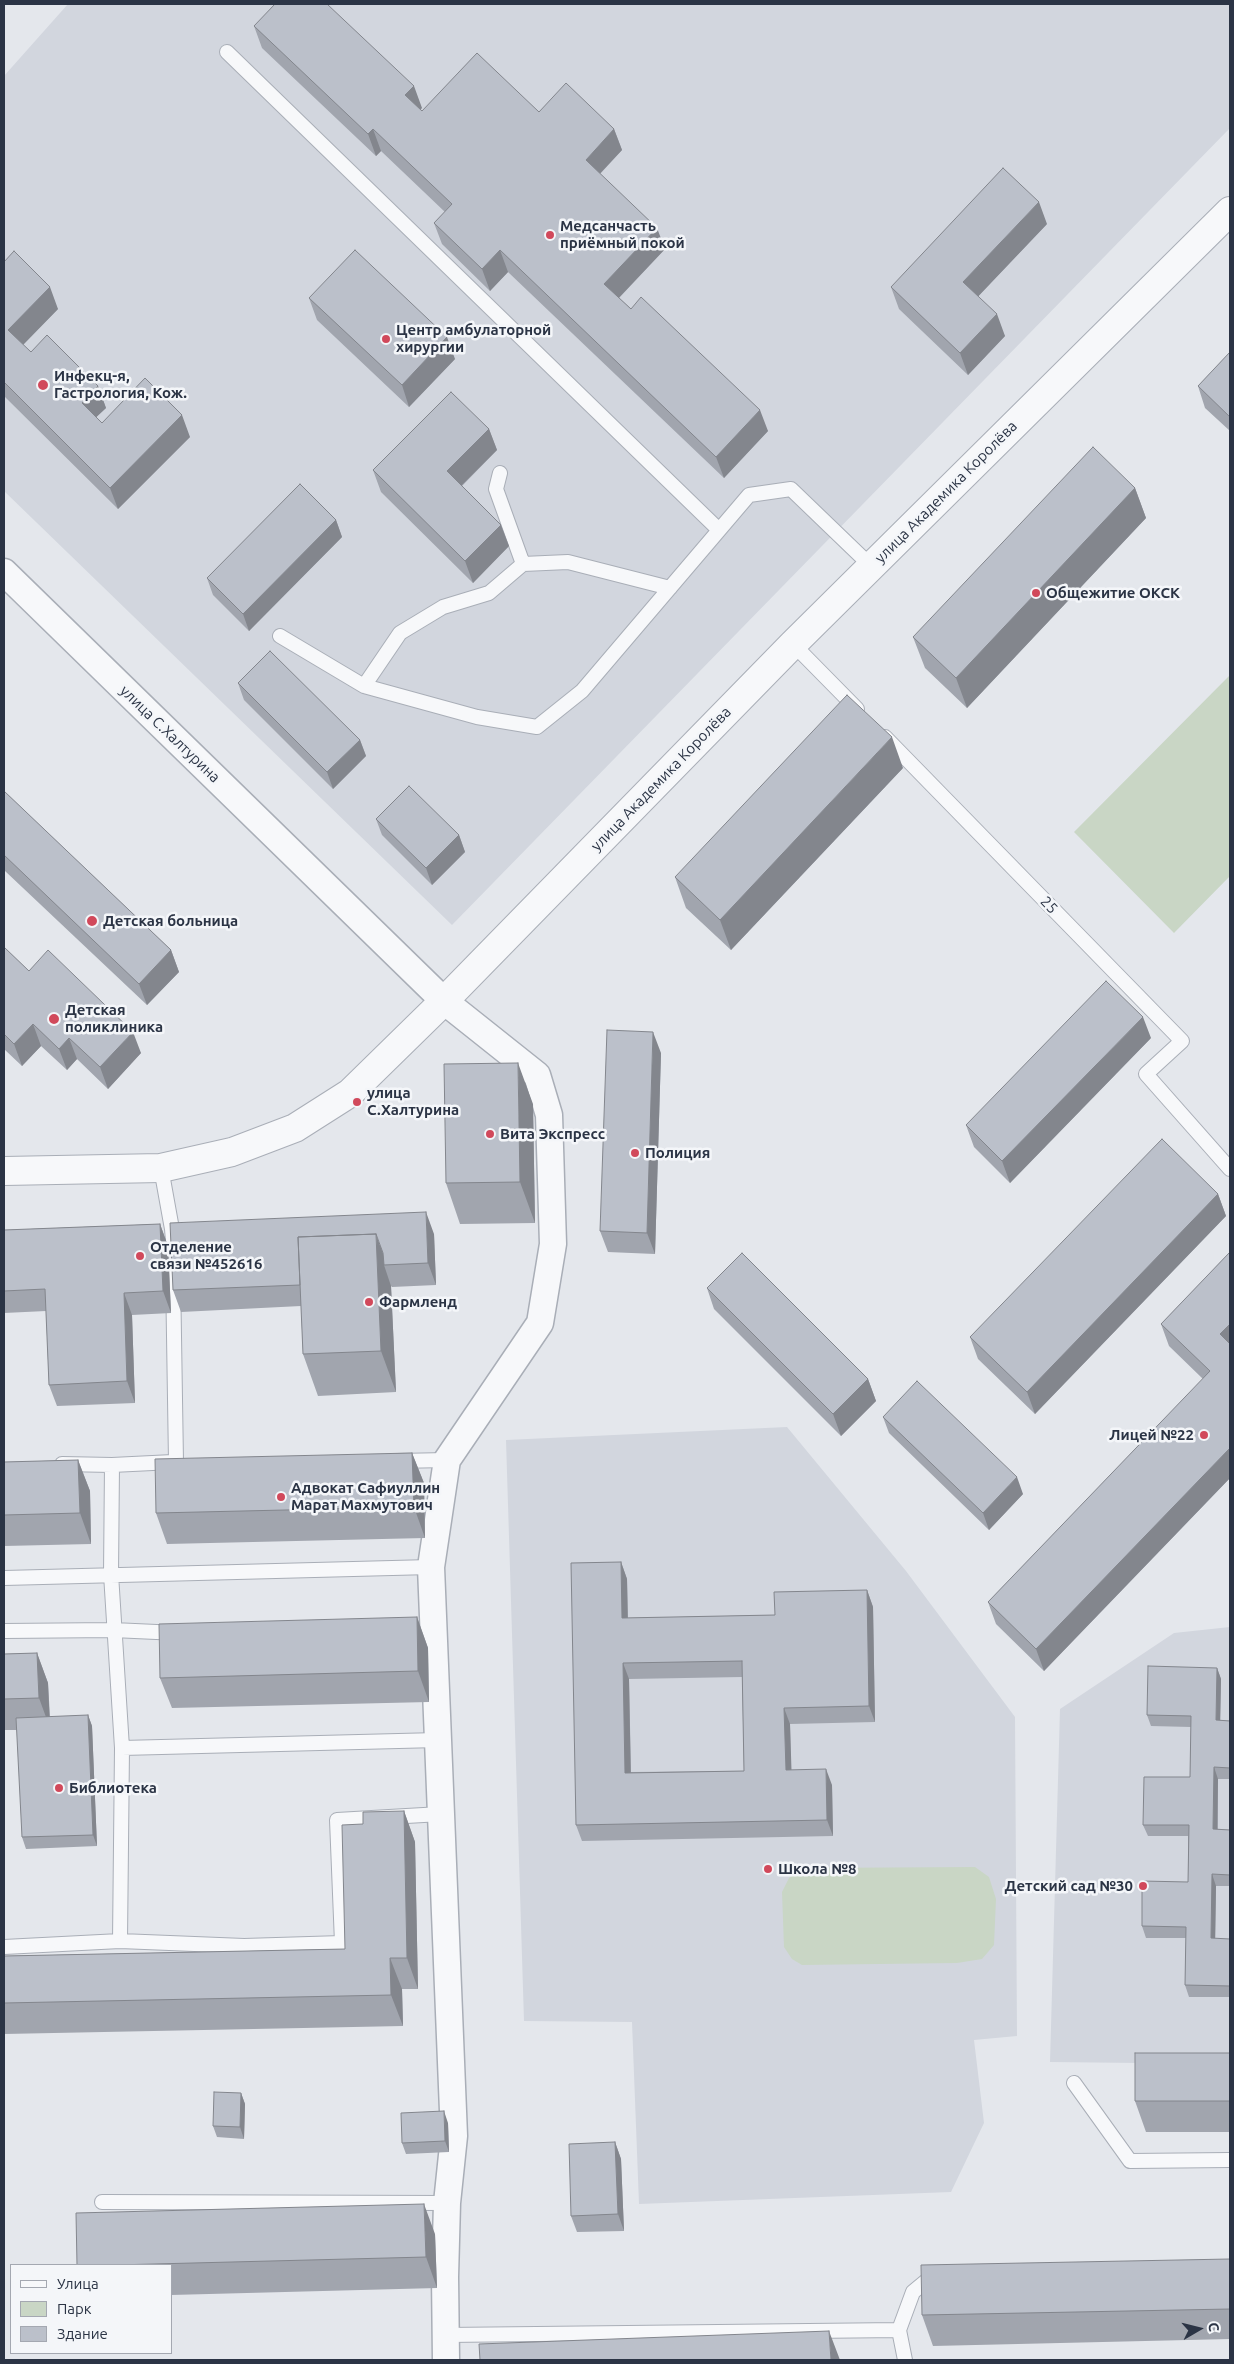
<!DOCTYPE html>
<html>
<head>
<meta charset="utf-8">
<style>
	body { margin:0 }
	#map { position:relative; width:1234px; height:2364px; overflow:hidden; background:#e4e7ec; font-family:Ubuntu,sans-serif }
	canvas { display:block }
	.frame { position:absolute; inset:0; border:5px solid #2b3445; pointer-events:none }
	.legend { position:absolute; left:10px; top:2264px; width:162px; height:90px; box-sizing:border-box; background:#f4f6f9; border:1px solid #a4a8b1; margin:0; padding:6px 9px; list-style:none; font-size:15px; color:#2b3445 }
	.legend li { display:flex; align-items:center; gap:10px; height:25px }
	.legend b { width:25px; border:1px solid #a4a8b1 }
	.north { position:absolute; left:1174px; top:2304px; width:50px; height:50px; -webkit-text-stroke:4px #f4f6f9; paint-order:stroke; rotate:82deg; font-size:14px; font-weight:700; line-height:20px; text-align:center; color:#2b3445 }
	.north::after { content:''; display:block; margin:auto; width:18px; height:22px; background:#2b3445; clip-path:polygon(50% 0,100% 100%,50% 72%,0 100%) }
</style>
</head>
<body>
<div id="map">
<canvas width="1234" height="2364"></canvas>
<div class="frame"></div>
<ul class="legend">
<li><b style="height:6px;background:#f7f8fa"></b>Улица</li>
<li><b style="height:14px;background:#c9d6c5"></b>Парк</li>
<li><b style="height:14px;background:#bbc0ca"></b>Здание</li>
</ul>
<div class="north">С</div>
</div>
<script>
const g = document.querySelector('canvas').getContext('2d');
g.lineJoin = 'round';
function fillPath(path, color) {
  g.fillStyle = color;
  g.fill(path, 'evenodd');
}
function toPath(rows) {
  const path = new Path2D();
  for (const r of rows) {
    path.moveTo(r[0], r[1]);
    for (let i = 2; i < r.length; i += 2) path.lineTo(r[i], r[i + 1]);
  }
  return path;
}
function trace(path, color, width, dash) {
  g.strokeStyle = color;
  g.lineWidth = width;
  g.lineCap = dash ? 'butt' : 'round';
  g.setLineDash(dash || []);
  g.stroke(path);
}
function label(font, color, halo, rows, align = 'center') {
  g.font = font + ' Ubuntu,sans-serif';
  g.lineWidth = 5;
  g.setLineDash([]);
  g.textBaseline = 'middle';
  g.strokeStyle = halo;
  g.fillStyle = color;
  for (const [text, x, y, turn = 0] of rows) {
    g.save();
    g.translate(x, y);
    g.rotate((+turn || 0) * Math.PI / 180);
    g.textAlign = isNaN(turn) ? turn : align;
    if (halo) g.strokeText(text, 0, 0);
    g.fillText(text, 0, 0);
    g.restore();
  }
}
fillPath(toPath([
	[68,4,1230,4,1230,128,452,925,4,491,4,76],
	[787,1427,906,1571,1015,1717,1017,2036,974,2040,984,2123,951,2192,639,2204,632,2022,524,2021,506,1440],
	[1230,1627,1230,2064,1050,2062,1060,1709,1174,1633]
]), '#d2d6de');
fillPath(toPath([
	[1230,675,1230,876,1174,933,1074,832],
	[975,1867,989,1877,996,1899,994,1945,982,1959,957,1963,802,1965,792,1959,784,1947,782,1892,789,1878,801,1868]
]), '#c9d6c5');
const service = toPath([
	[227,52,719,530],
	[500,473,496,489,523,564],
	[280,636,364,686,477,717,537,727,582,691,749,495,791,489,871,566],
	[793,644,857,709],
	[364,686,400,633,443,607,489,593,523,564,568,562,670,588],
	[885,737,1182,1041,1146,1074,1230,1169],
	[161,1168,172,1229,173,1241],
	[173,1273,176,1462],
	[397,1461,447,1460],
	[62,1464,112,1465,173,1462],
	[4,1578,431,1567],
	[4,1631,113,1630,178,1633],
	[122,1748,438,1740],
	[120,1941,244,1946,342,1943,337,1820,441,1814],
	[4,1947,120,1941,122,1748,111,1574,112,1465],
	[1074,2083,1130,2161,1230,2160],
	[102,2202,447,2203],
	[446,2335,899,2330],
	[905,2360,899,2330,913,2292,936,2273]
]);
const minor = toPath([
	[4,572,444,1001,537,1075,549,1115,553,1244,540,1323,447,1460,431,1567,454,2136,447,2203,445,2277,446,2360]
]);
const tertiary = toPath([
	[4,1171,161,1168,232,1152,295,1128,350,1093,444,1001,793,644,1230,211]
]);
trace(service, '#a9aeb7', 16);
trace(minor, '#a9aeb7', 29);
trace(tertiary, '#a9aeb7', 30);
trace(service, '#f7f8fa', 14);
trace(minor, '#f7f8fa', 26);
trace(tertiary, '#f7f8fa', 28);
fillPath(toPath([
	[254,26,422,108,420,109,422,111,539,112,614,129,622,150,600,174,665,249,619,298,768,431,724,478,508,272,490,291,442,244,434,223,445,212,381,151,376,156,262,48],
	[1047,224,978,296,1005,336,968,375,899,309,891,287],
	[4,262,58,309,23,345,31,352,98,386,106,408,96,417,102,423,190,437,118,509,4,396],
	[309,298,455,359,409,407,317,320],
	[1230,352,1230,431,1205,408,1198,386],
	[489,429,497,450,462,486,509,546,473,583,381,492,373,470],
	[1135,488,1146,518,967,708,925,668,913,637],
	[336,520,342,537,249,631,213,595,207,578],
	[238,683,360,740,366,756,333,789,244,700],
	[903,768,731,950,686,908,675,877],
	[4,791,171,950,179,972,147,1005,5,871,4,873],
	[376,819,459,835,465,852,432,885,382,835],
	[4,947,29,971,141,1053,108,1089,77,1059,67,1070,41,1046,22,1066,4,1049],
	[1151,1038,1010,1183,974,1147,966,1125],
	[661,1053,655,1254,608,1252,600,1231],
	[533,1104,535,1223,460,1224,446,1183],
	[1218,1194,1226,1216,1035,1414,978,1359,970,1337],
	[160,1224,168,1246,171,1313,132,1315,135,1403,57,1406,49,1385,46,1311,4,1313,4,1230],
	[434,1234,436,1285,392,1287,391,1286,396,1392,318,1396,303,1354,301,1306,181,1312,173,1290],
	[1230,1252,1230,1478,1044,1671,996,1624,988,1602,1203,1379,1169,1346,1161,1324],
	[707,1288,868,1379,876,1401,841,1436,714,1309],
	[883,1417,1023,1494,989,1530,889,1433],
	[412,1453,424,1483,425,1538,167,1544,156,1513],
	[78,1460,90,1491,91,1544,4,1546,4,1462],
	[621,1562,627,1579,628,1618,775,1615,867,1590,873,1607,875,1722,790,1724,791,1770,832,1785,833,1836,582,1841,576,1825],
	[742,1677,744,1771,631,1772,629,1679],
	[417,1617,428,1648,429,1702,172,1708,160,1678],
	[37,1653,48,1683,50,1717,88,1715,92,1726,97,1846,26,1849,22,1837,17,1730,4,1730,4,1654],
	[1217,1668,1221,1679,1220,1720,1230,1721,1230,1779,1218,1779,1218,1829,1230,1830,1230,1886,1216,1886,1215,1939,1230,1939,1230,1997,1189,1997,1185,1985,1186,1938,1146,1938,1142,1926,1188,1882,1188,1836,1148,1836,1143,1825,1190,1777,1191,1727,1151,1726,1147,1715],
	[404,1811,415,1842,418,1989,402,1989,403,2026,4,2034,4,1956,345,1949,363,1824],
	[1230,2053,1230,2132,1146,2132,1135,2101],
	[241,2093,245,2104,244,2139,217,2137,213,2126],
	[448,2123,449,2152,406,2154,402,2143],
	[615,2142,621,2159,624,2231,577,2232,571,2216],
	[435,2234,437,2288,171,2295,171,2265,77,2265],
	[1230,2259,1230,2339,933,2346,922,2315]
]), '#a1a5ae');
fillPath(toPath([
	[414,86,422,108,413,117,405,95],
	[373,129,381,151,376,156,368,134],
	[614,129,622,150,593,181,586,160],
	[1039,202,1047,224,971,304,963,282],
	[657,228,665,249,612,305,604,284],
	[500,250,508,272,490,291,482,269],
	[50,287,58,309,16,352,8,330],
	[997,314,1005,336,968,375,960,353],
	[447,337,455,359,409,407,402,385],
	[98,386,106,408,89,424,82,403],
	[760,410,768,431,724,478,716,457],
	[182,415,190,437,118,509,110,488],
	[489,429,497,450,455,492,447,471],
	[1135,488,1146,518,967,708,956,678],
	[336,520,342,537,249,631,243,614],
	[501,525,509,546,473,583,465,561],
	[892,737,903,768,731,950,720,920],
	[360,740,366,756,333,789,327,772],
	[459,835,465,852,432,885,426,868],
	[171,950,179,972,147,1005,139,984],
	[1143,1017,1151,1038,1010,1183,1002,1161],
	[33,1024,41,1046,22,1066,14,1044],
	[133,1032,141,1053,108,1089,100,1067],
	[653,1032,661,1053,655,1254,647,1233],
	[69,1038,77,1059,67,1070,59,1049],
	[518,1063,533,1104,535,1223,520,1182],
	[1218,1194,1226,1216,1035,1414,1027,1392],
	[426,1212,434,1234,436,1285,428,1263],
	[160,1224,168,1246,171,1313,163,1291],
	[376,1234,387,1265,384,1265,391,1286,396,1392,381,1351],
	[124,1293,132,1315,135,1403,127,1381],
	[1230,1324,1230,1354,1220,1334],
	[868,1379,876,1401,841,1436,833,1414],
	[1230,1448,1230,1478,1044,1671,1036,1649],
	[412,1453,424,1483,425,1538,414,1507],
	[78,1460,90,1491,91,1544,80,1513],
	[1017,1477,1023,1494,989,1530,983,1513],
	[621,1562,627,1579,628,1634,622,1618],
	[867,1590,873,1607,875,1722,869,1706],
	[417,1617,428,1648,429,1702,418,1671],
	[37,1653,48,1683,50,1728,39,1698],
	[623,1663,629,1679,631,1789,625,1773],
	[1217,1668,1221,1679,1220,1732,1216,1720],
	[784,1708,790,1724,792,1786,786,1770],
	[88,1715,92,1726,97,1846,93,1835],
	[1214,1767,1218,1779,1217,1840,1213,1829],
	[826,1769,832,1785,833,1836,827,1820],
	[404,1811,415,1842,418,1989,407,1958],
	[1212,1874,1216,1886,1215,1950,1211,1938],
	[390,1958,402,1989,403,2026,391,1995],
	[241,2093,245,2104,244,2139,240,2127],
	[444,2111,448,2123,449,2152,445,2141],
	[615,2142,621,2159,624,2231,618,2214],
	[424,2204,435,2234,437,2288,426,2257],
	[829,2331,840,2360,831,2360]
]), '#83868d');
const building = toPath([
	[275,4,327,4,414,86,405,95,422,111,477,53,539,112,566,83,614,129,586,160,657,228,604,284,631,309,641,297,760,410,716,457,500,250,482,269,434,223,452,204,373,129,368,134,254,26,275,4],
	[1003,168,1039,202,963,282,997,314,960,353,891,287,1003,168],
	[355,250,447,337,402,385,309,298,355,250],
	[14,251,50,287,8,330,31,352,47,335,98,386,82,403,102,423,145,378,182,415,110,488,4,382,4,262,14,251],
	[1230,352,1230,417,1198,386,1230,352],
	[451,392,489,429,447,471,501,525,465,561,373,470,451,392],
	[1093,447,1135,488,956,678,913,637,1093,447],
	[300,484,336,520,243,614,207,578,300,484],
	[270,651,360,740,327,772,238,683,270,651],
	[847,695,892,737,720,920,675,877,847,695],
	[409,786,459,835,426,868,376,819,409,786],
	[4,791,171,950,139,984,4,855,4,791],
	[4,947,29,971,48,950,133,1032,100,1067,69,1038,59,1049,33,1024,14,1044,4,1034,4,947],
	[1106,981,1143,1017,1002,1161,966,1125,1106,981],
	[607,1030,653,1032,647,1233,600,1231,607,1030],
	[518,1063,520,1182,446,1183,444,1064,518,1063],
	[1162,1139,1218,1194,1027,1392,970,1337,1162,1139],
	[426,1212,428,1263,384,1265,383,1253,376,1234,298,1237,300,1285,173,1290,170,1223,426,1212],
	[160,1224,163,1291,124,1293,127,1381,49,1385,45,1289,4,1291,4,1230,160,1224],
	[376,1234,381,1351,303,1354,298,1237,376,1234],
	[1230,1252,1230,1324,1220,1334,1230,1344,1230,1448,1036,1649,988,1602,1210,1371,1161,1324,1230,1252],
	[742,1253,868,1379,833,1414,707,1288,742,1253],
	[917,1381,1017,1477,983,1513,883,1417,917,1381],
	[412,1453,414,1507,156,1513,155,1459,412,1453],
	[78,1460,80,1513,4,1515,4,1462,78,1460],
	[621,1562,622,1618,775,1615,774,1592,867,1590,869,1706,784,1708,786,1770,826,1769,827,1820,576,1825,571,1563,621,1562],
	[742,1661,744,1771,625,1773,623,1663,742,1661],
	[417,1617,418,1671,160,1678,159,1624,417,1617],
	[37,1653,39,1698,4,1699,4,1654,37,1653],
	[1148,1666,1217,1668,1216,1720,1230,1721,1230,1768,1214,1767,1213,1829,1230,1830,1230,1875,1212,1874,1211,1938,1230,1939,1230,1986,1185,1985,1186,1927,1142,1926,1142,1881,1188,1882,1189,1825,1143,1825,1144,1777,1190,1777,1191,1716,1147,1715,1148,1666],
	[88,1715,93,1835,22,1837,16,1718,88,1715],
	[404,1811,407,1958,390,1958,391,1995,4,2003,4,1956,345,1949,342,1825,363,1824,363,1812,404,1811],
	[1135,2053,1230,2053,1230,2101,1135,2101,1135,2053],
	[214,2092,241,2093,240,2127,213,2126,214,2092],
	[444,2111,445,2141,402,2143,401,2113,444,2111],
	[615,2142,618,2214,571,2216,569,2144,615,2142],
	[424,2204,426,2257,115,2265,77,2265,76,2213,424,2204],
	[1230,2259,1230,2309,922,2315,921,2265,1230,2259],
	[829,2331,831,2360,480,2360,479,2344,829,2331]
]);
fillPath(building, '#bbc0ca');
trace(building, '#83868d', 1);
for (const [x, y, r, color] of [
	[550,235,5,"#d1495b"],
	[386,339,5,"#d1495b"],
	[43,385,6,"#d1495b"],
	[1036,593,5,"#d1495b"],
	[92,921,6,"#d1495b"],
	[54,1019,6,"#d1495b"],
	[357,1102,5,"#d1495b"],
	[490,1134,5,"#d1495b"],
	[635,1153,5,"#d1495b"],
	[140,1256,5,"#d1495b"],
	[369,1302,5,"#d1495b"],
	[1204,1435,5,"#d1495b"],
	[281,1497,5,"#d1495b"],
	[59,1788,5,"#d1495b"],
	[768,1869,5,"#d1495b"],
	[1143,1886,5,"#d1495b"]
]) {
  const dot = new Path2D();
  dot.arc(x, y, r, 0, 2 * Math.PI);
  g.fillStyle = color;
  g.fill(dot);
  trace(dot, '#f4f6f9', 2);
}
label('bold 15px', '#2b3445', '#f4f6f9', [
	["Медсанчасть",560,226],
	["приёмный покой",560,243],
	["Центр амбулаторной",396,330],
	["хирургии",396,347],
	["Инфекц-я,",54,376],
	["Гастрология, Кож.",54,393],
	["Общежитие ОКСК",1046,593],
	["Детская больница",103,921],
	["Детская",65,1010],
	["поликлиника",65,1027],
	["улица",367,1093],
	["С.Халтурина",367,1110],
	["Вита Экспресс",500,1134],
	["Полиция",645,1153],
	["Отделение",150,1247],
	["связи №452616",150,1264],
	["Фармленд",379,1302],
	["Лицей №22",1194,1435,"right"],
	["Адвокат Сафиуллин",291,1488],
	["Марат Махмутович",291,1505],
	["Библиотека",69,1788],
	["Школа №8",778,1869],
	["Детский сад №30",1133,1886,"right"]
], 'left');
label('15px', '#2b3445', '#f4f6f9', [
	["улица Академика Королёва",946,492,-45],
	["улица С.Халтурина",170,734,44],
	["улица Академика Королёва",661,779,-46],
	["25",1049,905,46]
]);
</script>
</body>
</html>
